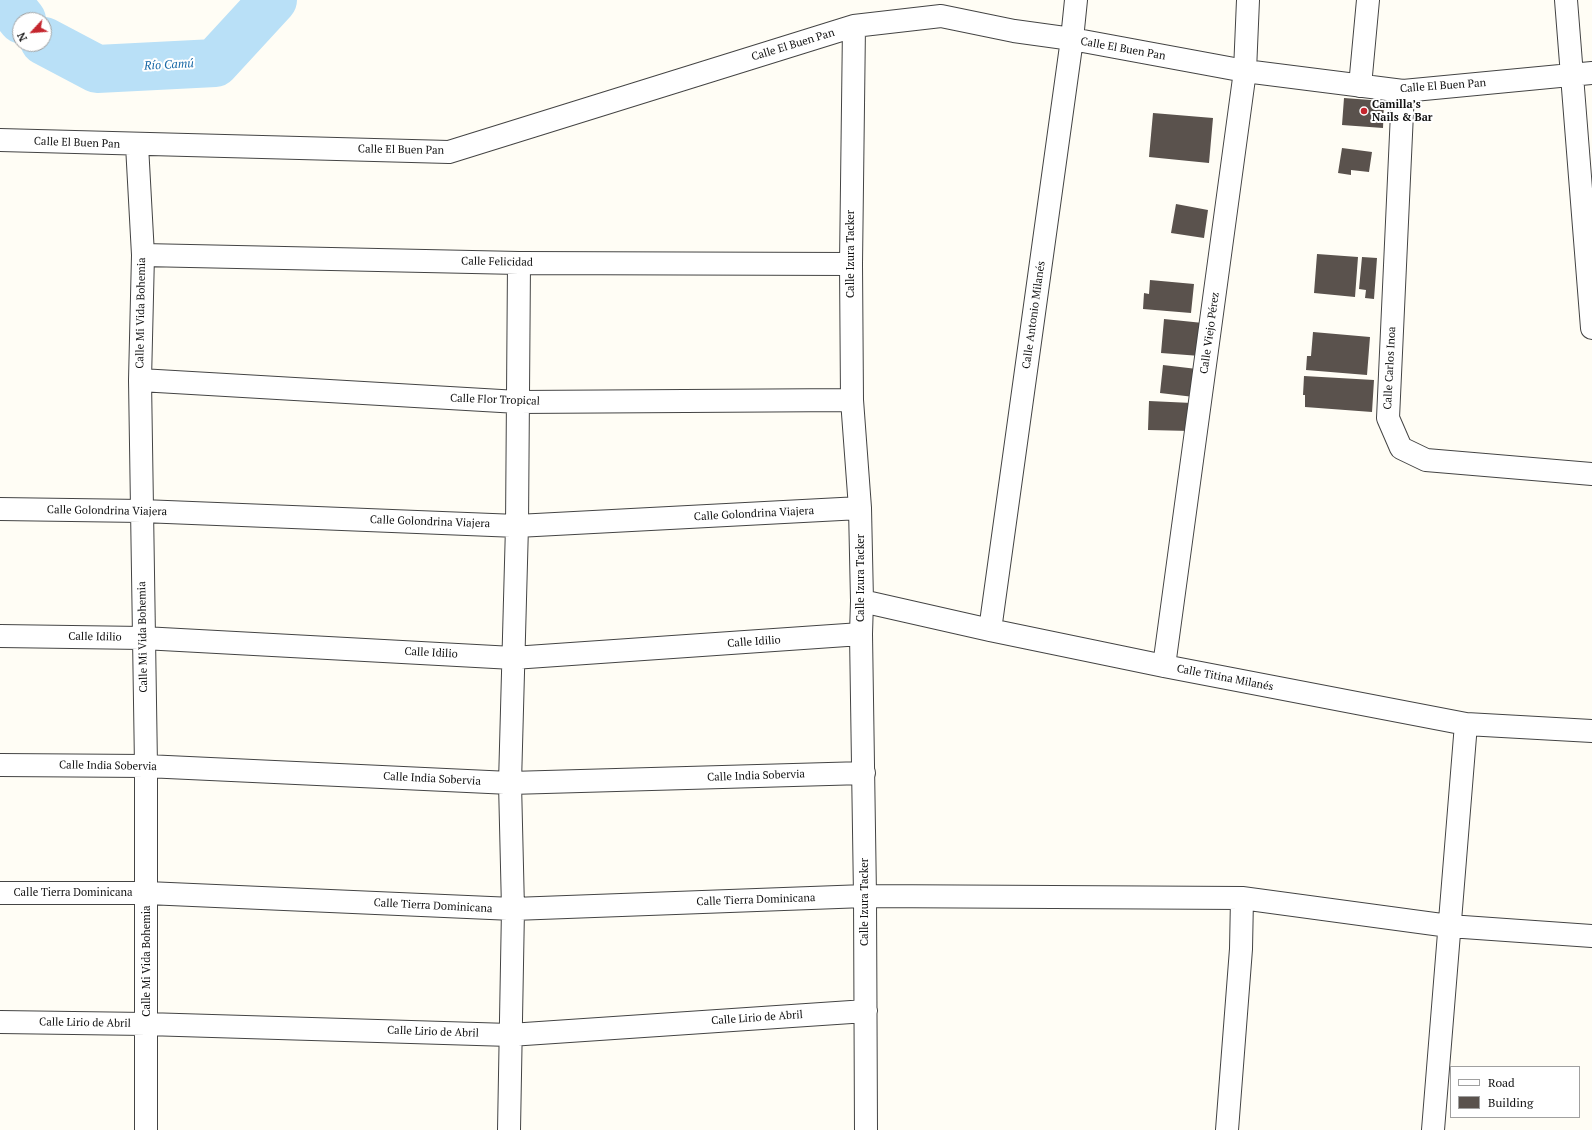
<!DOCTYPE html>
<html>
<head>
<meta charset="utf-8">
<style>
	body { margin:0 }
	#map { position:relative; width:1592px; height:1130px; overflow:hidden; background:#fffdf5; font-family:"PT Serif",serif }
	canvas { display:block }
	.legend { position:absolute; left:1450px; top:1066px; width:130px; height:52px; box-sizing:border-box; background:#fff; border:1px solid #a0a0a0; margin:0; padding:5px 7px; list-style:none; font-size:12px; color:#111 }
	.legend li { display:flex; align-items:center; gap:8px; height:20px }
	.legend b { width:20px; border:1px solid #a0a0a0 }
	.north { position:absolute; left:12px; top:12px; width:40px; height:40px; box-sizing:border-box; background:#fff; border:1px solid #a0a0a0; border-radius:50%; rotate:244deg; font-size:11px; font-weight:700; line-height:16px; text-align:center; color:#111 }
	.north::after { content:''; display:block; margin:auto; width:14px; height:18px; background:#c4262e; clip-path:polygon(50% 0,100% 100%,50% 72%,0 100%) }
</style>
</head>
<body>
<div id="map">
<canvas width="1592" height="1130"></canvas>
<ul class="legend">
<li><b style="height:5px;background:#fff"></b>Road</li>
<li><b style="height:11px;background:#5a524d"></b>Building</li>
</ul>
<div class="north">N</div>
</div>
<script>
const g = document.querySelector('canvas').getContext('2d');
g.lineJoin = 'round';
function toPath(rows) {
  const path = new Path2D();
  for (const r of rows) {
    path.moveTo(r[0], r[1]);
    for (let i = 2; i < r.length; i += 2) path.lineTo(r[i], r[i + 1]);
  }
  return path;
}
function trace(path, color, width, dash) {
  g.strokeStyle = color;
  g.lineWidth = width;
  g.lineCap = dash ? 'butt' : 'round';
  g.setLineDash(dash || []);
  g.stroke(path);
}
function fillPath(path, color) {
  g.fillStyle = color;
  g.fill(path, 'evenodd');
}
function label(font, color, halo, rows, align = 'center') {
  g.font = font + ' "PT Serif",serif';
  g.lineWidth = 4;
  g.setLineDash([]);
  g.textBaseline = 'middle';
  g.strokeStyle = halo;
  g.fillStyle = color;
  for (const [text, x, y, turn = 0] of rows) {
    g.save();
    g.translate(x, y);
    g.rotate((+turn || 0) * Math.PI / 180);
    g.textAlign = isNaN(turn) ? turn : align;
    if (halo) g.strokeText(text, 0, 0);
    g.fillText(text, 0, 0);
    g.restore();
  }
}
trace(toPath([
	[6,0,22,20],
	[44,41,97,69,215,63,273,0]
]), '#b9e0f7', 48);
fillPath(toPath([
	[1344,98,1384,101,1383,128,1342,125],
	[1153,113,1213,118,1209,163,1149,157],
	[1342,148,1372,152,1369,172,1351,170,1351,175,1338,173],
	[1176,204,1208,210,1204,238,1171,233],
	[1317,254,1358,257,1355,297,1314,293],
	[1362,257,1377,258,1374,299,1365,298,1366,290,1359,289],
	[1150,280,1194,284,1191,313,1143,309,1144,293,1149,294],
	[1164,319,1203,323,1200,356,1161,353],
	[1313,332,1370,337,1367,375,1306,370,1307,356,1311,356],
	[1163,365,1197,369,1194,397,1160,393],
	[1304,376,1374,380,1372,412,1305,407,1305,395,1303,395],
	[1149,401,1192,403,1191,431,1148,430]
]), '#5a524d');
const minor = toPath([
	[1566,0,1592,328],
	[854,26,851,264,852,400,860,508,862,601,861,634,865,896,866,1130],
	[1360,86,1368,0],
	[1403,91,1388,418,1401,448,1426,460,1592,474],
	[0,140,449,152,854,26,941,16,1014,31,1072,39,1245,71,1403,91,1592,73],
	[137,145,143,255,140,380,146,766,146,1130],
	[143,255,519,263,851,264],
	[140,380,518,402,852,400],
	[0,509,142,511,517,526,860,508],
	[862,601,990,630,1164,666,1466,724,1592,731],
	[990,630,1072,39,1076,0],
	[0,636,143,638,513,658,861,634],
	[1164,666,1245,71,1248,0],
	[0,765,146,766,510,783,864,773],
	[0,893,147,893,513,909,865,896,1242,898,1449,926,1592,936],
	[0,1022,146,1024,510,1035,866,1011],
	[509,1130,513,909,510,783,517,526,519,263],
	[1227,1130,1241,949,1242,898],
	[1433,1130,1466,724]
]);
trace(minor, '#444', 24);
trace(minor, '#fff', 22);
for (const [x, y, r, color] of [
	[1364,111,4,"#c4262e"]
]) {
  const dot = new Path2D();
  dot.arc(x, y, r, 0, 2 * Math.PI);
  g.fillStyle = color;
  g.fill(dot);
  trace(dot, '#fff', 1.5);
}
label('11px', '#111', '#fff', [
	["Calle El Buen Pan",793,45,-17],
	["Calle El Buen Pan",1123,49,10],
	["Calle El Buen Pan",1443,86,-4],
	["Calle El Buen Pan",77,143,2],
	["Calle El Buen Pan",401,150,1],
	["Calle Izura Tacker",851,254,-90],
	["Calle Felicidad",497,262,1],
	["Calle Mi Vida Bohemia",141,313,-89],
	["Calle Antonio Milanés",1034,315,-82],
	["Calle Viejo Pérez",1210,333,-82],
	["Calle Carlos Inoa",1390,368,-87],
	["Calle Flor Tropical",495,400,2],
	["Calle Golondrina Viajera",107,511,1],
	["Calle Golondrina Viajera",754,514,-3],
	["Calle Golondrina Viajera",430,522,2],
	["Calle Izura Tacker",861,578,-90],
	["Calle Idilio",95,637,1],
	["Calle Mi Vida Bohemia",143,637,-91],
	["Calle Idilio",754,642,-4],
	["Calle Idilio",431,653,3],
	["Calle Titina Milanés",1225,678,11],
	["Calle India Sobervia",108,766,1],
	["Calle India Sobervia",756,776,-2],
	["Calle India Sobervia",432,779,3],
	["Calle Tierra Dominicana",73,893],
	["Calle Tierra Dominicana",756,900,-2],
	["Calle Izura Tacker",865,902,-90],
	["Calle Tierra Dominicana",433,906,3],
	["Calle Mi Vida Bohemia",147,961,-90],
	["Calle Lirio de Abril",757,1018,-4],
	["Calle Lirio de Abril",85,1023,1],
	["Calle Lirio de Abril",433,1032,2]
]);
label('bold 11px', '#111', '#fff', [
	["Camilla’s",1372,105],
	["Nails & Bar",1372,118]
], 'left');
label('italic 12px', '#1768a6', '#fff', [
	["Río Camú",169,65,-3]
]);
</script>
</body>
</html>
